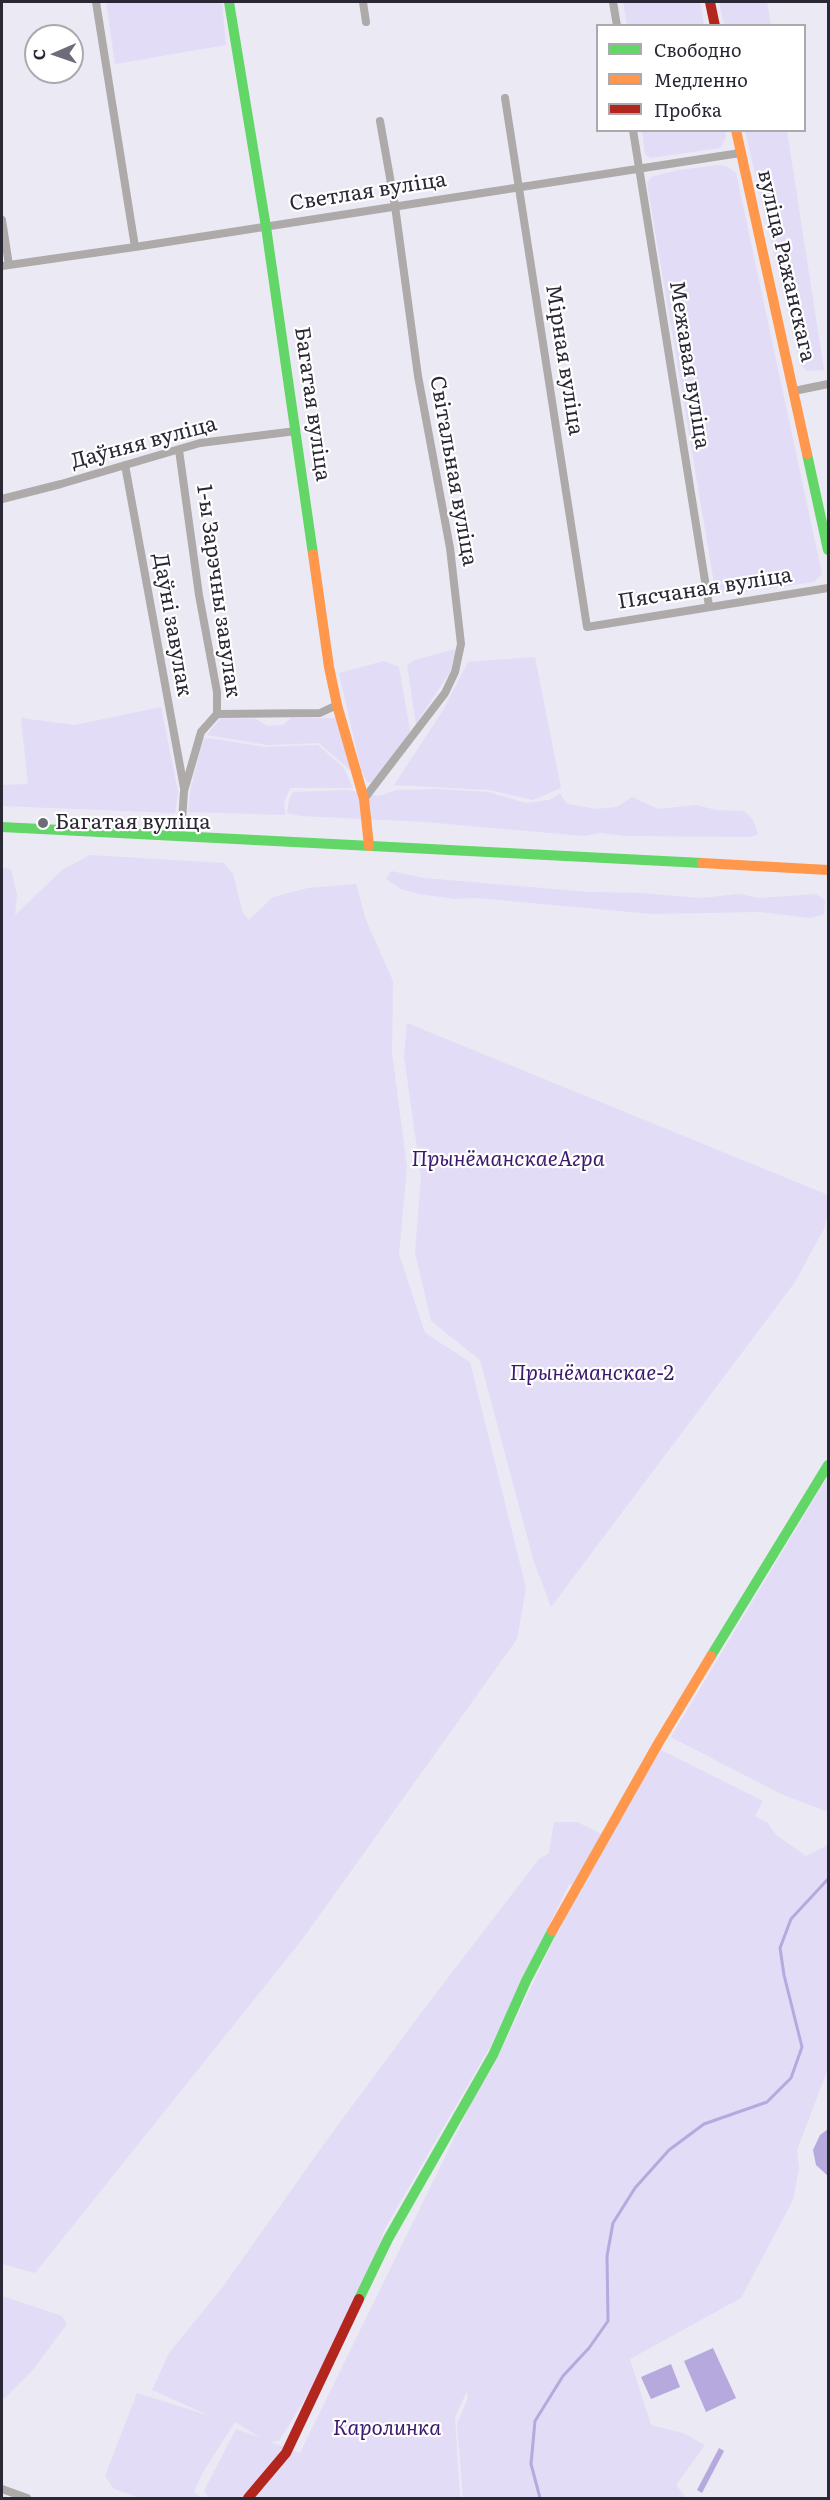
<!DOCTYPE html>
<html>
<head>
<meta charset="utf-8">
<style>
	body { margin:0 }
	#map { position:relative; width:830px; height:2500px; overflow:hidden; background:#ebe9f4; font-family:Literata,serif }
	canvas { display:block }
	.frame { position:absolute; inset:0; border:3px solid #2b2835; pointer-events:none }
	.legend { position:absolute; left:596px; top:24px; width:210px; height:108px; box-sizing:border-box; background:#fff; border:2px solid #aaa9ae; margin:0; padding:8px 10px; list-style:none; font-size:18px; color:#2b2835 }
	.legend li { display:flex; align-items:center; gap:12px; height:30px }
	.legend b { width:30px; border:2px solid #aaa9ae }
	.north { position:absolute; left:24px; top:24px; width:60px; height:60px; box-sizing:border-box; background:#fff; border:2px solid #aaa9ae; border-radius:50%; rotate:268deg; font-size:16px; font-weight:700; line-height:24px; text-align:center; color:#2b2835 }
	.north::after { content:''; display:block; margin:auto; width:21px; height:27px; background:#6e6c78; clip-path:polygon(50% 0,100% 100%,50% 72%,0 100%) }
</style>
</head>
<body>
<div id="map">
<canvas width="830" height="2500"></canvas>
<div class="frame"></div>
<ul class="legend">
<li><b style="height:8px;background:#63d668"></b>Свободно</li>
<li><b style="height:8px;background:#ff974d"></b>Медленно</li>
<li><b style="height:8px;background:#b3261e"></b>Пробка</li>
</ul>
<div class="north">С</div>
</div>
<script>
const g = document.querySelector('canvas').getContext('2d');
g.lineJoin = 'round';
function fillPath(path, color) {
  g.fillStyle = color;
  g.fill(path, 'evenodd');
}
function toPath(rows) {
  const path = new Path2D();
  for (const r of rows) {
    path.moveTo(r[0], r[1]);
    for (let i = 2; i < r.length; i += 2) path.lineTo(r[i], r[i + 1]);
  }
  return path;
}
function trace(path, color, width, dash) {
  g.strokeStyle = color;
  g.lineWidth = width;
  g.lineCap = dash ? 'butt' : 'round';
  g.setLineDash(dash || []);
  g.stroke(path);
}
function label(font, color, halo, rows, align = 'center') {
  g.font = font + ' Literata,serif';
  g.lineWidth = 4.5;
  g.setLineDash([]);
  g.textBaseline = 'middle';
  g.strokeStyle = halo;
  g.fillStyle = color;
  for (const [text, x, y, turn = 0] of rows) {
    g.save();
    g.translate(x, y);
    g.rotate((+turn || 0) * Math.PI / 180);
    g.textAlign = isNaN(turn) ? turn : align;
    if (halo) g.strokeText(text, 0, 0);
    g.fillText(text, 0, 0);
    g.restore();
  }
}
fillPath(toPath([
	[106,2,222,2,226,45,115,64],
	[623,2,700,2,704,25,627,25],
	[719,2,767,2,771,25,724,25],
	[642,131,725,131,726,137,720,148,650,158,645,154],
	[745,131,787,131,824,370,807,371,800,365],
	[719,165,728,167,736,173,822,574,814,582,721,595,715,589,647,183,651,177,678,170],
	[456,649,450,672,416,724,407,665,415,660],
	[535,657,561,788,533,800,490,790,394,785,442,712,468,662],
	[384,661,399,667,410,731,374,782,367,782,361,770,339,673],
	[161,707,178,792,175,813,2,806,2,785,28,784,21,718,75,725],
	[220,718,256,719,267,726,283,725,291,718,337,718,351,771,319,743,268,745,207,735],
	[209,738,264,747,318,745,344,768,353,788,290,788,284,802,285,815,188,812,190,792,203,739],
	[438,789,488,792,526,803,549,800,560,794,567,804,596,809,617,807,632,797,658,809,696,805,716,810,744,811,753,820,758,834,750,837,626,836,600,833,584,836,425,822,301,816,287,813,289,800,293,792,348,790,379,796,397,790],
	[90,855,224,863,233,874,243,913,249,920,273,897,308,888,356,884,366,920,393,981,392,1053,407,1167,399,1254,425,1333,470,1362,526,1588,517,1639,301,1941,35,2273,2,2264,2,868,11,869,17,895,15,915,62,870],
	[391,871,424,878,589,892,642,893,700,898,739,894,759,898,816,894,825,900,824,914,811,918,759,912,652,914,476,898,455,899,419,894,401,889,386,879],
	[407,1023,828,1195,828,1215,824,1229,795,1282,551,1607,534,1562,480,1360,431,1321,415,1252,421,1177,404,1056],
	[828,1476,828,1812,781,1794,671,1737],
	[661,1750,763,1801,755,1816,768,1823,776,1835,806,1856,826,1846,828,1842,828,2069,797,2150,799,2168,793,2200,741,2298,630,2359,651,2425,683,2433,705,2445,676,2485,686,2498,463,2498,457,2424,468,2398,467,2391,455,2417,460,2498,209,2498,204,2491,236,2429,261,2438,235,2422,202,2474,194,2492,202,2498,141,2498,114,2489,105,2476,137,2393,210,2416,152,2390,169,2353,222,2288,324,2144,424,2009,539,1859,549,1853,554,1822,577,1822,610,1838,622,1814],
	[569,1884,583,1890,576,1893,492,2069,467,2107,469,2108,300,2453,270,2442,279,2441,316,2381,373,2264,384,2230,491,2045],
	[2,2296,62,2316,67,2324,32,2371,2,2401]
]), '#e2dcf6');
fillPath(toPath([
	[828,2129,828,2176,816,2165,813,2150,820,2135],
	[713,2348,736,2398,706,2412,684,2361],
	[671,2364,680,2387,651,2399,641,2377],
	[719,2448,724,2451,702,2493,697,2490]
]), '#b6a9de');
trace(toPath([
	[540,2498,531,2464,535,2421,563,2376,589,2348,608,2321,607,2256,613,2223,635,2188,669,2150,704,2124,767,2102,791,2078,802,2047,784,1975,780,1948,791,1919,828,1879]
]), '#b6a9de', 3);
trace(toPath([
	[96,2,135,247],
	[363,2,366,22],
	[613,2,617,26],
	[505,98,587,627,828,588],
	[633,130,709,606],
	[2,220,9,265],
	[2,266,135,247,740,153],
	[794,391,828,384],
	[179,450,199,595,217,692,217,714,201,732,184,791,181,837],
	[125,465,184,788],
	[2,499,61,484,200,443,296,431],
	[217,714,320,713,337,705],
	[364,799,445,693,455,672,461,644,450,548,418,376,395,206,380,121],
	[2,2489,27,2498]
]), '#adaaa9', 8);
trace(toPath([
	[229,2,266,227,313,554],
	[807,454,828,550],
	[2,827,702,863],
	[711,1656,828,1465],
	[359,2299,388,2239,493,2055,526,1981,552,1931]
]), '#63d668', 10);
trace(toPath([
	[736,130,807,454],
	[313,554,329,667,337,705,364,799,369,846],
	[702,863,828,870],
	[552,1931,659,1742,711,1656]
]), '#ff974d', 10);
trace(toPath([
	[710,2,715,26],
	[248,2498,286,2453,359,2299]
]), '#b3261e', 10);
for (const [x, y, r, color] of [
	[43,823,6,"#6e6c78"]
]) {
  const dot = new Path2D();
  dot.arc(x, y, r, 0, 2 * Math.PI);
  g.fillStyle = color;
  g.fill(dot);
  trace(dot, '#fff', 2);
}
label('21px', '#2b2835', '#fff', [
	["Светлая вуліца",368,192,-9],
	["вуліца Ражанскага",786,266,77],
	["Мірная вуліца",564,360,81],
	["Межавая вуліца",689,365,81],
	["Багатая вуліца",312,404,82],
	["Даўняя вуліца",144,443,-15],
	["Світальная вуліца",453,471,80],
	["Пясчаная вуліца",705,589,-9],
	["1-ы Зарэчны завулак",218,591,82],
	["Даўні завулак",172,625,80]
]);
label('21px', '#2b2835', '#fff', [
	["Багатая вуліца",55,823]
], 'left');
label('italic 21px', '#3b196d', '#fff', [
	["ПрынёманскаеАгра",508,1160],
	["Прынёманскае-2",592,1374],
	["Каролинка",387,2429]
]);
</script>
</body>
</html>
